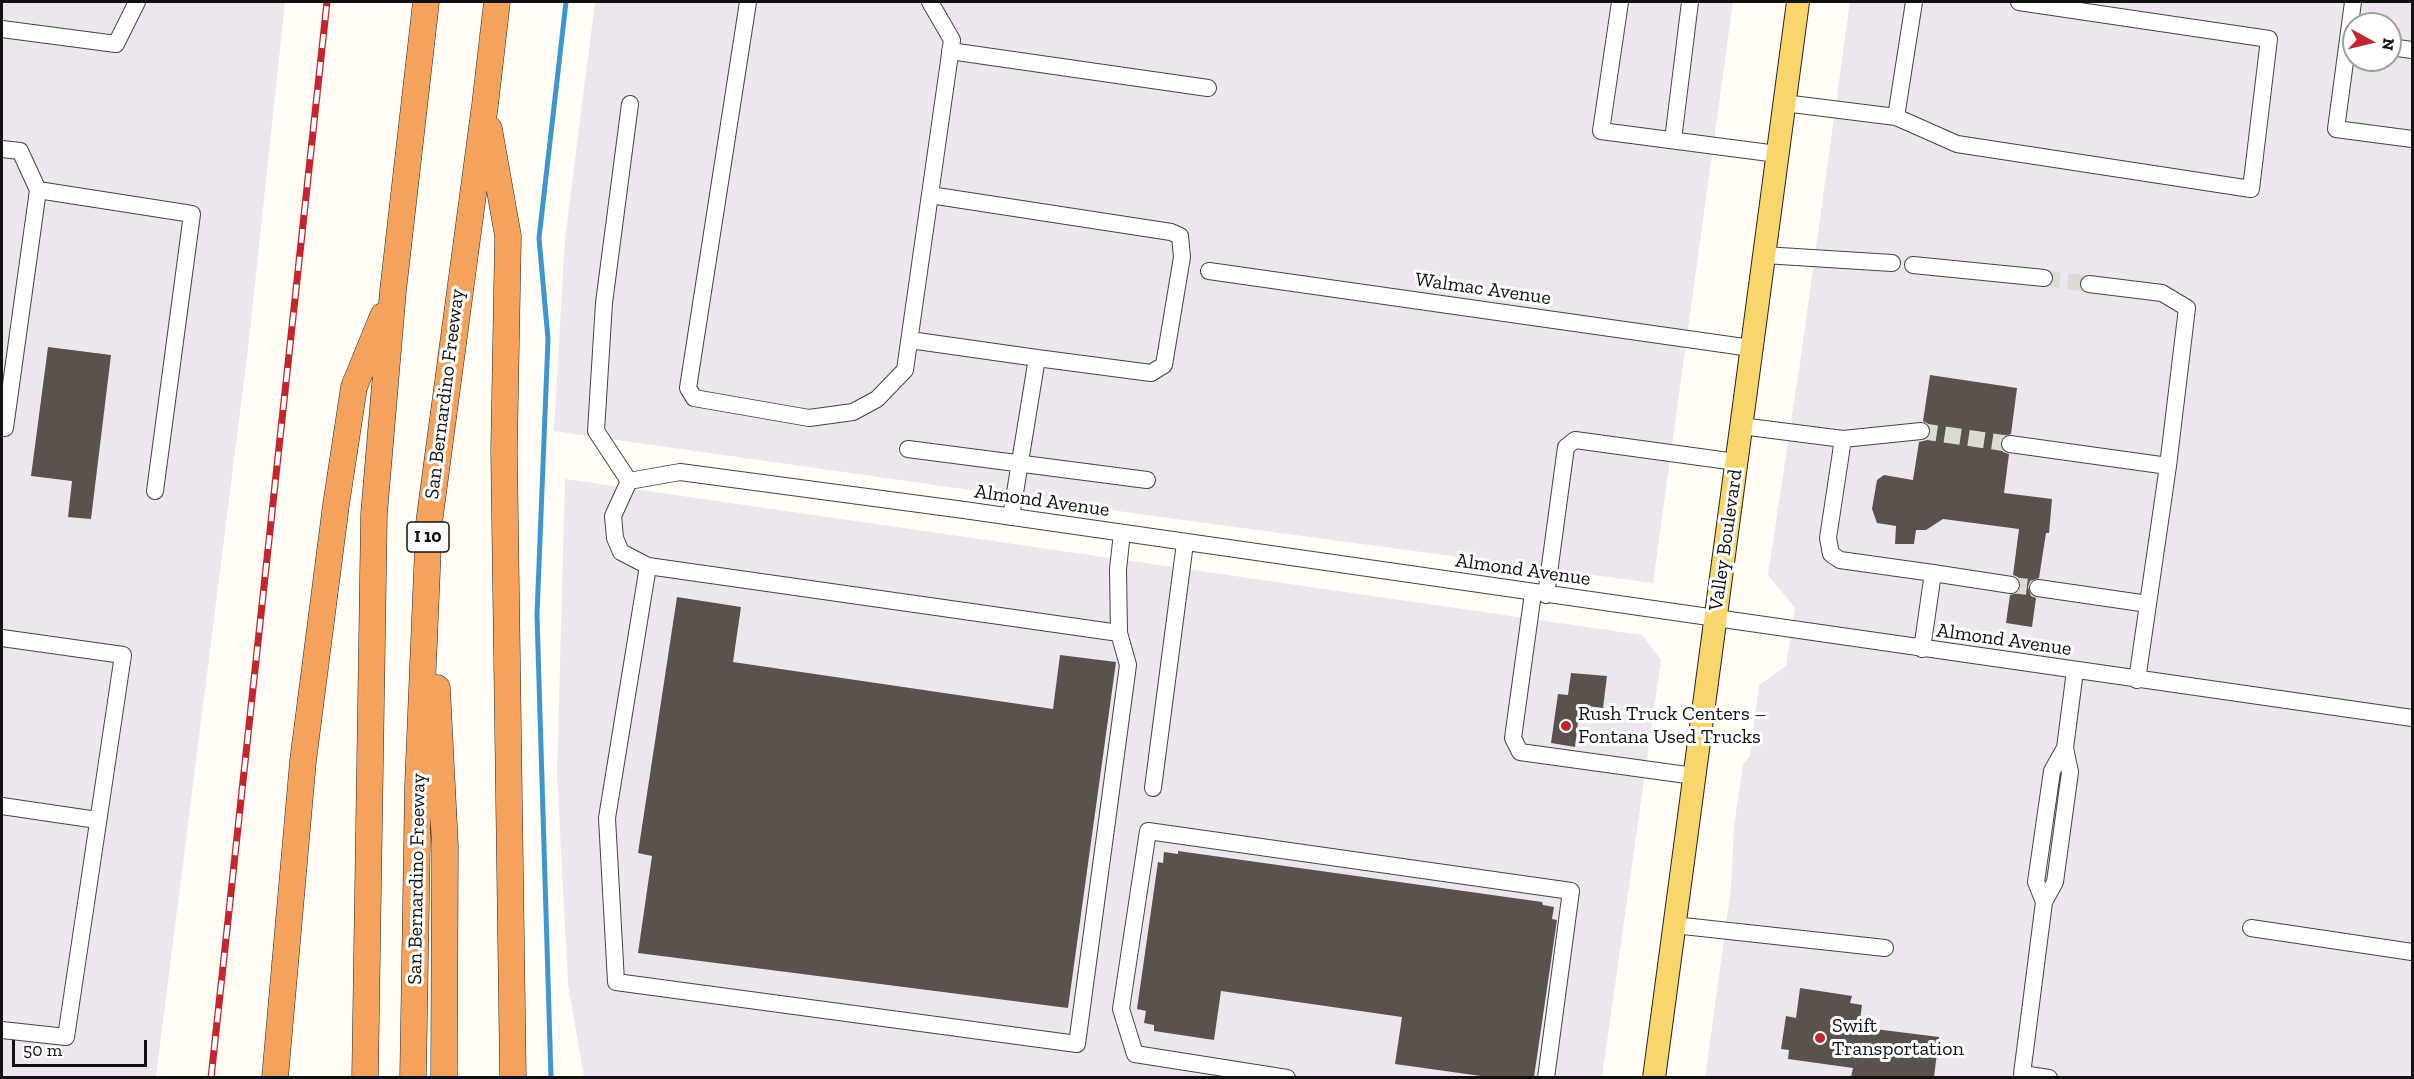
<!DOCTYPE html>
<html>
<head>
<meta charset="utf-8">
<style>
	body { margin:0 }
	#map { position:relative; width:2414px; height:1079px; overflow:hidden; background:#fffdf5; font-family:"Zilla Slab",serif }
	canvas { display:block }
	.frame { position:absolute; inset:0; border:3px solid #111; pointer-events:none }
	.north { position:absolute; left:2342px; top:12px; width:60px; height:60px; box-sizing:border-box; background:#fff; border:2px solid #a0a0a0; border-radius:50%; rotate:98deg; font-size:16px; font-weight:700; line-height:24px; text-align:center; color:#111 }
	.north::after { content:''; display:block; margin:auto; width:21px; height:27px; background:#c4262e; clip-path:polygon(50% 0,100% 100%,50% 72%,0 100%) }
	.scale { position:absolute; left:12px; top:1040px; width:135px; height:27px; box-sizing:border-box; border:3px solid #111; border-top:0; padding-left:8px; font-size:18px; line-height:21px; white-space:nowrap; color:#111; -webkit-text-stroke:4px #fff; paint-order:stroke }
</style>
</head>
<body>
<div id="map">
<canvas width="2414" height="1079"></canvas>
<div class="frame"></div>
<div class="north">N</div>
<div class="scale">50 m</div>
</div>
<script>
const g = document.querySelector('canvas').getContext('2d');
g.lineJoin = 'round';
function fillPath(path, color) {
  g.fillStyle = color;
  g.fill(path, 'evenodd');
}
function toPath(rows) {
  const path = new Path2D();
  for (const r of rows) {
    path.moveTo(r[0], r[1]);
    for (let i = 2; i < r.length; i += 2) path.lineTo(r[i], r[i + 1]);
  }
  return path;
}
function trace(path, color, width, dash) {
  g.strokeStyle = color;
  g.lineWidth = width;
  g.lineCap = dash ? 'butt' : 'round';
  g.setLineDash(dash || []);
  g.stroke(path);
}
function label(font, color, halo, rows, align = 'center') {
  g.font = font + ' "Zilla Slab",serif';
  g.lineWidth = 6;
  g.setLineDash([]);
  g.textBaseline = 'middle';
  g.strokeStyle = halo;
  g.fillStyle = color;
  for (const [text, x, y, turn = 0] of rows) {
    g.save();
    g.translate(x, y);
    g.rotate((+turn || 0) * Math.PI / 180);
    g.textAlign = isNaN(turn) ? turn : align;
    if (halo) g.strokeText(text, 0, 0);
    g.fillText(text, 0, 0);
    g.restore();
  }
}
fillPath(toPath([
	[2,2,285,2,248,349,156,1077,2,1078],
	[595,2,1733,2,1653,583,1168,518,554,431,565,239],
	[1850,2,2412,2,2412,1077,1705,1078,1731,889,1734,826,1743,764,1750,756,1759,685,1786,666,1795,608,1768,575,1801,356],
	[2354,24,2390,24,2390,60,2354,60],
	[565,479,1642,635,1661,660,1602,1077,584,1077,568,984,557,775]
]), '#eee6ef');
trace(toPath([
	[551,1078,537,615,548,339,539,238,566,2]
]), '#3f96cf', 5);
fillPath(toPath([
	[48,347,111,355,91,519,68,517,72,481,31,476],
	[1930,375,2017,388,2011,434,2002,437,2000,443,2003,452,2009,454,2004,493,2052,499,2049,533,2046,533,2039,578,2030,581,2028,587,2031,596,2036,598,2032,627,2006,623,2010,595,2019,592,2021,586,2018,577,2013,575,2019,529,1943,519,1926,530,1916,530,1914,544,1895,544,1896,526,1877,523,1872,509,1877,480,1884,475,1913,480,1919,442,1927,440,1931,435,1930,425,1923,421],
	[677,597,741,607,733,662,1053,709,1060,655,1116,662,1068,1008,638,953,652,856,638,853],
	[1571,673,1607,676,1603,708,1580,705,1575,747,1551,743,1558,694,1568,695],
	[1178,851,1542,902,1543,905,1554,907,1552,919,1557,920,1534,1077,1488,1077,1395,1064,1402,1017,1221,991,1214,1040,1154,1031,1154,1025,1144,1023,1146,1011,1137,1009,1158,862,1163,863,1164,852,1178,854],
	[1800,988,1852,996,1850,1003,1862,1005,1859,1027,1939,1037,1934,1077,1851,1077,1853,1068,1788,1059,1789,1050,1781,1049,1786,1016,1796,1018]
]), '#5a524d');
trace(toPath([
	[2044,278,2089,284],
	[1921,431,2010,444],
	[2011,585,2038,588]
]), '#dbdad3', 16, [16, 8]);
const minor = toPath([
	[748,2,688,388,694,398,809,418,853,412,877,399,905,370,952,40,930,2],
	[1620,2,1601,131,1777,154],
	[2353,2,2336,129,2412,139],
	[2,29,116,44,137,2],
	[2390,47,2412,50],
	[950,51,1208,88],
	[1784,103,1896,117,1957,144,2251,189,2269,39,2019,2],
	[1896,117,1914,2],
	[1673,140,1690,2],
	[2,149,20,151,38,190,5,428,2,428],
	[38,190,192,214,155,491],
	[930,195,1171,232,1180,236,1182,257,1164,365,1151,373,1037,358],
	[1764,255,1892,263],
	[1913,265,2044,278],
	[1209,271,1751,348],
	[2089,284,2162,293,2187,308,2168,466,2137,680],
	[910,340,1037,358,1011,517],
	[1741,426,1843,439,1828,538,1831,554,1840,560,1933,573,1922,649],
	[1843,439,1921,431],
	[2010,444,2168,466],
	[908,449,1147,480],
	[629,481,680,472,964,510,2412,718],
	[629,481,613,516,615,538,621,552,648,566,1119,633],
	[629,481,596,431,604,303,630,104],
	[648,566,607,818,616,982,1077,1044,1128,665,1119,633,1118,569,1122,533],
	[1933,573,2011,585],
	[2038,588,2148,604],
	[1533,593,1513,738,1520,752,1694,776],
	[1546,595,1566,447,1575,440,1736,462],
	[2,638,123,655,66,1037,2,1030],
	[1153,788,1185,543],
	[2,806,97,820],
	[2044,902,2036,882,2052,771,2065,748],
	[1674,925,1885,948],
	[2251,928,2412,952],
	[1287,1078,1135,1054,1121,1009,1148,831,1571,891,1546,1078],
	[2049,1078,2022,1074,2044,902,2055,882,2070,772,2065,748,2075,671]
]);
const major = toPath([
	[1654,1078,1798,2]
]);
const highway = toPath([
	[489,129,508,236,504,450,513,1078],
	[437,688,445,846,444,1078],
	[275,1078,303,761,336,505,354,387,383,316],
	[365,1078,374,514,393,291,426,2],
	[413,1078,418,784,429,523,485,105,497,2]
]);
trace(minor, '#444', 18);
trace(major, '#222', 24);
trace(highway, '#222', 27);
trace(minor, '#fff', 16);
trace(major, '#f9d66b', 22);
trace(highway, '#f5a25d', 26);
const rail = toPath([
	[211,1078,327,2]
]);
trace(rail, '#c4262e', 7);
trace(rail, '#fff', 4.5, [14]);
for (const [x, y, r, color] of [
	[1566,726,6,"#c4262e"],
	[1820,1038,6,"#c4262e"]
]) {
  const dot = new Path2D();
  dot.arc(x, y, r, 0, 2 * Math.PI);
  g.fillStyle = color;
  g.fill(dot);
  trace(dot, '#fff', 2);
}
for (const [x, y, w] of [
	[428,537,42]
]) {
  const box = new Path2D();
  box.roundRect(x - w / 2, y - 15, w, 30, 4.5);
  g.fillStyle = '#fff';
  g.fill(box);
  trace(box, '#111', 1.5);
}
label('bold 18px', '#111', null, [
	["I 10",428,537]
]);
label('20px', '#111', '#fff', [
	["Walmac Avenue",1483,289,8],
	["San Bernardino Freeway",445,394,-83],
	["Almond Avenue",1042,501,8],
	["Valley Boulevard",1726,540,-82],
	["Almond Avenue",1523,570,8],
	["Almond Avenue",2004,640,8],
	["San Bernardino Freeway",417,879,-89]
]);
label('20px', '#111', '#fff', [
	["Rush Truck Centers –",1578,714],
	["Fontana Used Trucks",1578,737],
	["Swift",1832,1026],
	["Transportation",1832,1049]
], 'left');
</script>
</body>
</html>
